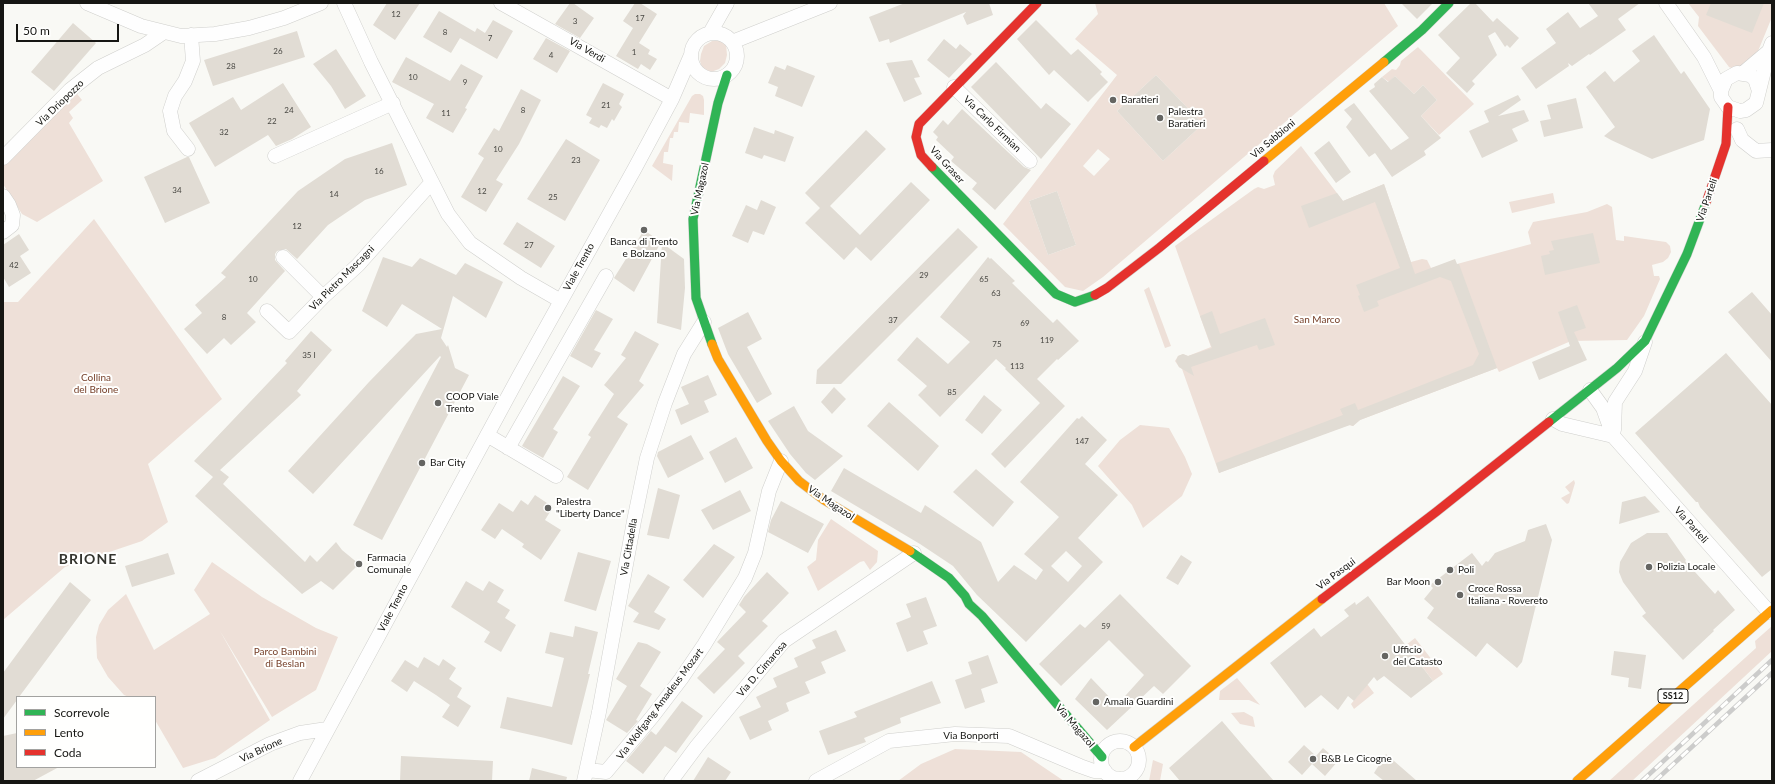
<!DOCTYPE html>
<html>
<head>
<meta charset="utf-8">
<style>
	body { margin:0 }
	#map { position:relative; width:1775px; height:784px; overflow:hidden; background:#f9f9f5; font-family:Lato,sans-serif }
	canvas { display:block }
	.frame { position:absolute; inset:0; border:4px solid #161613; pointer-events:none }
	.legend { position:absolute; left:16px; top:696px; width:140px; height:72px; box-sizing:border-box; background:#fffffe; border:1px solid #a2a2a0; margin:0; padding:5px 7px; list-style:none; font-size:12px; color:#161613 }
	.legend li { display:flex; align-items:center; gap:8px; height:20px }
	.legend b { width:20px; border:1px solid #a2a2a0 }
	.scale { position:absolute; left:16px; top:24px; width:103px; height:18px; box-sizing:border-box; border:2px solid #161613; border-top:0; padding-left:5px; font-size:12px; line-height:14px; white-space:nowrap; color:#161613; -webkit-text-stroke:3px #fffffe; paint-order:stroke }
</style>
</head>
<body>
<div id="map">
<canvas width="1775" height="784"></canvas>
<div class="frame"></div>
<ul class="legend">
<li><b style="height:5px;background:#30b455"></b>Scorrevole</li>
<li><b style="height:5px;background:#ff9f0a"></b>Lento</li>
<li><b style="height:5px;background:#e5322d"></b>Coda</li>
</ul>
<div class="scale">50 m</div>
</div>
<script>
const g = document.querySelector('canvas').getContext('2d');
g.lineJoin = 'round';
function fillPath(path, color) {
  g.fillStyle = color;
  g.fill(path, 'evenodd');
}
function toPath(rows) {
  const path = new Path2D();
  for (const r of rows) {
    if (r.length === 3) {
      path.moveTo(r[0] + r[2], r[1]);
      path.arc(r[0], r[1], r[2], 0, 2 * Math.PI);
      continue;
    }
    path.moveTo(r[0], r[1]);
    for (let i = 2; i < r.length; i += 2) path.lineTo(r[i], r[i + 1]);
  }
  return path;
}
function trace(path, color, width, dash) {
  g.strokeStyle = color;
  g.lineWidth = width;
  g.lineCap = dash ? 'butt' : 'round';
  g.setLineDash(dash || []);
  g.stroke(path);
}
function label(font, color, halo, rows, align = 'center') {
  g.font = font + ' Lato,sans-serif';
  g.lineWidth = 4;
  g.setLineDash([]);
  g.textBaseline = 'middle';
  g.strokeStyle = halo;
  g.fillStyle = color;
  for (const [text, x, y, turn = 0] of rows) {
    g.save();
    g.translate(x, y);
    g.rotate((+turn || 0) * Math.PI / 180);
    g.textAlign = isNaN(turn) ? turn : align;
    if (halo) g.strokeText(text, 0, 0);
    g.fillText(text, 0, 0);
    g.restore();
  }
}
fillPath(toPath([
	[1095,3,1384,3,1398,26,1103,277,1083,291,1065,287,1003,224,1117,75,1075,39,1098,14],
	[1156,75,1203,124,1163,161,1117,111],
	[1098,149,1110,159,1094,176,1083,166],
	[1057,191,1076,245,1048,255,1029,201],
	[1688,3,1772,3,1772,17,1754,61,1737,71,1729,67,1698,26,1699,17],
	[719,40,726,44,727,55,725,63,719,69,711,72,702,68,700,61,701,54,704,46,712,41],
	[1418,47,1474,104,1439,135,1421,116,1437,100,1423,85,1414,94,1395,76,1389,82,1382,77,1392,69,1396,70,1400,65,1401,61],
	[74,90,82,100,69,112,73,118,69,123,103,181,37,222,22,214,3,184,3,161],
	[695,94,700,94,703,96,704,100,704,115,690,113,689,123,679,122,678,132,674,132,673,138,670,138,668,152,664,152,663,163,673,165,672,181,652,166,692,96],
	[1301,146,1343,201,1384,184,1411,262,1422,259,1427,260,1431,268,1457,264,1531,244,1528,232,1533,222,1587,212,1607,204,1612,207,1616,240,1624,241,1624,236,1666,242,1670,246,1671,252,1668,258,1663,262,1652,265,1654,276,1659,276,1660,279,1644,316,1627,340,1571,341,1499,372,1497,368,1360,420,1353,426,1349,425,1318,436,1219,473,1182,369,1179,367,1175,361,1178,356,1183,354,1188,356,1211,347,1175,246,1254,189,1258,187,1264,189,1275,185,1273,176,1275,171],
	[1553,193,1555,203,1512,213,1509,202],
	[94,219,222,399,148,464,168,522,142,541,65,567,3,620,3,302,18,302],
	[1149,287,1171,346,1165,348,1144,290],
	[1140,425,1169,428,1185,457,1192,474,1182,496,1143,528,1132,505,1098,466,1120,440],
	[1574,480,1575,483,1569,503,1567,504,1561,498,1570,493,1565,487],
	[831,519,878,551,877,562,870,570,864,561,860,562,818,591,807,567,816,560,818,540],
	[212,562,262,597,316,628,338,637,316,690,272,717,220,631,270,720,215,758,183,768,155,720,155,697,129,697,124,695,108,677,97,658,96,637,99,625,108,610,126,594,154,650,210,614,194,590],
	[1772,626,1772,651,1632,781,1609,781,1756,648,1755,641],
	[1415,638,1443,674,1433,681,1406,645],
	[1339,647,1374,693,1354,709,1351,704,1362,691,1333,652],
	[1237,678,1260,705,1249,700,1219,700,1220,691],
	[1244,712,1253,717,1255,727,1240,724,1231,713],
	[955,749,1021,752,1064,781,898,781,921,764],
	[1153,760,1163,764,1160,781,1149,781]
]), '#eee0d8');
fillPath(toPath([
	[387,3,420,3,395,40,373,25],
	[570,3,573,3,594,18,580,38,555,24],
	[635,3,640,3,657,14,639,43,650,50,648,54,657,59,650,70,641,64,638,69,616,56,633,28,623,21],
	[905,3,989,3,993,15,967,25,963,16,966,12,890,43,889,39,879,42,869,17],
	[1401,3,1433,3,1417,19],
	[1471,3,1475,3,1493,22,1497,18,1519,38,1510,48,1507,45,1505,47,1495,32,1488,36,1497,55,1472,81,1475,84,1467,93,1446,73,1460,58,1438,35],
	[1588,3,1640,3,1618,19,1626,30,1590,55,1589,54,1572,66,1568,63,1569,66,1536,89,1521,68,1556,43,1546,29,1568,12,1580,28,1598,16],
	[1711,3,1764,3,1752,33,1706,15],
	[439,11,475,32,477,28,485,33,493,20,513,31,497,59,460,38,451,53,423,37],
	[1036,20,1071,55,1078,49,1102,72,1100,74,1108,82,1088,102,1054,70,1049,75,1017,39],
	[73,23,96,43,54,91,31,72],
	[297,31,305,57,213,86,204,60],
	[1654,35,1681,74,1684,71,1710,109,1704,140,1652,159,1611,140,1604,136,1615,127,1586,87,1605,71,1614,82,1640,61,1632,51],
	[546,38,570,51,557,73,533,59],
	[944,39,956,49,960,44,972,54,949,78,927,60],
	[336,49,366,96,345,109,331,86,313,64],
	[406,57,450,81,461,64,483,76,465,108,467,109,453,133,426,118,434,104,392,82],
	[912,60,920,77,914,78,922,94,904,102,886,63],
	[996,62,1041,109,1046,103,1071,124,1041,159,971,87],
	[787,65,815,76,802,107,775,96,778,87,768,83,775,66,785,70],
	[1156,75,1203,124,1163,161,1117,111],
	[1395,76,1414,94,1423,85,1437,100,1421,116,1441,138,1424,151,1426,155,1392,177,1375,153,1369,157,1346,127,1352,119,1344,110,1354,103,1391,150,1409,138,1369,91,1375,87,1374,84,1382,77,1388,82],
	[283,83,311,127,292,139,276,146,268,135,215,167,189,123,233,97,241,110],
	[603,83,624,94,619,104,622,107,614,121,612,119,607,128,601,125,599,128,589,123,592,118,586,115],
	[521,89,541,100,519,144,496,180,503,184,486,212,461,197,484,158,478,154,494,128,499,131],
	[1518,95,1521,100,1498,116,1524,110,1529,121,1512,129,1518,141,1482,158,1469,131,1489,122,1484,111],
	[1576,98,1583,128,1544,137,1540,121,1551,119,1547,105],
	[962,109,1024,167,1031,170,995,210,972,189,977,183,951,161,954,157,936,140,938,137,933,132,943,120,948,125],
	[754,127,774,134,775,130,794,137,785,162,764,155,762,159,745,153],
	[866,130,886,149,830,206,860,235,911,182,930,200,871,261,856,247,844,260,805,223,820,208,805,193],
	[566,139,600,160,565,221,527,199],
	[1329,141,1351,172,1336,183,1314,153],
	[392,143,407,185,365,200,328,225,298,258,297,259,286,249,277,251,275,254,275,260,285,271,247,313,256,322,231,345,224,338,207,354,184,329,202,313,195,305,226,277,221,273,298,191,345,159],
	[187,157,189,157,210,203,165,223,144,177],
	[1384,184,1415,274,1455,259,1457,264,1459,264,1497,368,1360,420,1353,426,1350,425,1219,473,1216,463,1343,415,1340,409,1355,403,1358,410,1473,365,1479,354,1451,281,1440,277,1377,301,1379,306,1364,312,1358,296,1360,295,1356,285,1400,268,1375,202,1309,228,1301,206,1337,193,1343,201],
	[1057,191,1076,245,1048,255,1029,201],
	[761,200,776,207,764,235,753,231,748,243,732,236,746,205,757,210],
	[517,222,555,246,541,268,503,244],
	[958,228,978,247,841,384,816,384,817,370],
	[644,230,661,242,634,292,614,278],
	[1593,233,1600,263,1545,275,1541,256,1550,254,1549,251,1554,250,1551,241],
	[19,234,29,250,20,256,31,273,9,287,3,277,3,245],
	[662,243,684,259,685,288,681,330,657,323],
	[383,257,412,267,420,258,456,275,465,263,503,282,486,318,453,296,441,338,447,347,448,345,455,368,469,375,382,540,353,525,441,357,440,356,313,494,288,471,369,382,407,343,416,334,442,329,402,304,387,327,362,311],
	[988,257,990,259,991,258,1015,281,1012,283,1053,323,1057,319,1079,341,1058,360,1057,359,1037,379,1065,406,1005,468,991,454,1040,403,1005,369,1006,368,996,359,940,417,918,395,927,386,897,360,917,337,948,364,970,342,940,317],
	[1752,292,1772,315,1772,362,1728,312],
	[1577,305,1586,328,1574,332,1587,360,1539,380,1532,362,1570,346,1558,312],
	[596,310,613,319,594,350,601,353,592,368,570,356],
	[1212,311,1220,334,1265,318,1275,345,1259,350,1257,345,1191,367,1194,376,1179,367,1176,361,1178,356,1183,354,1188,356,1212,348,1200,316],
	[748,312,762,339,747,347,772,394,757,403,728,354,718,328],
	[311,331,332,350,297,391,301,395,220,470,229,477,223,484,305,562,310,555,317,562,336,542,342,550,359,564,333,590,321,581,302,594,195,496,213,477,194,461,287,363,285,361],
	[635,331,659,344,639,381,644,385,617,417,628,424,588,490,567,477,591,437,588,435,614,394,604,385,626,358,621,355],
	[1726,353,1772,405,1772,569,1762,577,1700,507,1698,502,1696,502,1635,433],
	[708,375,717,395,704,401,709,412,681,425,675,410,689,404,681,387],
	[563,376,580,386,553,429,558,432,543,458,522,446],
	[834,387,846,399,832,414,821,402],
	[984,395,1002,410,982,434,965,420],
	[889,402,939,446,918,471,867,426],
	[794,406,808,431,843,456,815,480,806,473,790,454,768,421],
	[1082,416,1107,440,1085,464,1118,495,1078,538,1103,562,1026,642,977,595,953,566,920,544,831,491,844,468,921,513,925,505,981,542,998,582,1014,565,1036,580,1043,570,1024,554,1059,517,1020,482,1077,418,1079,419],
	[1066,551,1082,566,1068,582,1051,566],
	[691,435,704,459,668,478,657,456,658,452],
	[736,437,753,468,725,483,709,452],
	[976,469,1014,502,993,527,953,492],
	[658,488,680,495,669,539,647,535],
	[740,490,751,511,713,530,701,510],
	[535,495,553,507,545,520,561,530,541,560,522,547,524,544,502,529,495,539,481,530,499,503,513,512,521,500,528,505],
	[1645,496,1660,512,1619,524,1622,502],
	[781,501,824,524,808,553,768,532,771,520],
	[1546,524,1552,540,1522,662,1517,668,1487,643,1476,657,1427,618,1434,608,1424,599,1433,588,1430,585,1472,553,1482,566,1486,561,1488,562,1495,553,1525,541,1528,530],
	[1647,533,1667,533,1686,560,1685,561,1715,594,1718,590,1735,610,1713,630,1714,631,1683,660,1642,616,1646,613,1623,582,1619,572,1620,562,1631,543],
	[714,544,735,557,703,598,683,580],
	[578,552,611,561,596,611,564,601],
	[168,553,175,574,132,587,125,566],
	[1181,555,1192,562,1178,585,1166,578],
	[767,572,789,593,762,621,768,626,738,656,745,663,714,694,697,678,725,649,717,642,746,612,739,605,744,597],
	[648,574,670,587,654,612,666,619,659,630,633,622,639,613,628,606],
	[466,581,483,591,489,581,504,590,497,602,510,610,505,618,516,625,501,652,484,642,490,632,451,607],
	[70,582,91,600,19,697,17,697,17,700,3,719,3,673],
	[1120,594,1191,666,1163,694,1154,686,1107,730,1075,699,1091,678,1117,705,1144,675,1109,640,1061,686,1039,664,1080,624,1085,628],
	[1368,596,1433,681,1411,698,1384,676,1377,681,1374,677,1354,701,1348,696,1338,710,1321,695,1305,708,1270,663,1314,628,1321,637,1349,616,1344,610,1355,602,1356,605],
	[926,597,937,626,923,631,928,644,907,652,896,623,911,617,906,604],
	[575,626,598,632,588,674,590,674,572,745,545,738,500,728,507,697,552,707,564,658,545,653,550,632,573,637],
	[836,630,846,651,821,662,826,673,805,682,810,693,786,703,789,711,768,721,772,730,750,740,739,717,761,707,756,697,777,687,773,678,798,667,794,658,816,648,812,640],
	[638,642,647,644,661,652,640,686,652,694,636,720,638,721,627,733,606,720,627,686,616,679],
	[1614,651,1646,655,1641,689,1628,687,1629,678,1611,675],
	[988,655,998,683,981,689,985,702,965,709,955,680,972,674,968,662],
	[424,657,439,666,443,659,456,668,449,679,462,688,457,697,471,706,458,727,442,717,450,705,436,695,414,681,407,692,391,681,405,660,418,668],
	[932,681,941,703,900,718,901,723,864,738,866,742,828,755,819,731,857,717,854,712],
	[682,701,703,716,676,753,665,746,643,774,626,761,651,731,656,735],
	[1222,721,1245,748,1274,781,1180,781,1169,768],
	[17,733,17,767,59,767,33,781,3,781,3,736],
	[1304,745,1316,756,1323,748,1338,761,1325,776,1312,764,1302,775,1288,762],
	[1386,754,1417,781,1384,781,1374,773],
	[401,756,493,761,492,781,400,781],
	[708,757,731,772,725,781,693,781],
	[532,768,567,777,566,781,529,781]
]), '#e1dcd4');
const street = toPath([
	[87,3,141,26,181,36,215,34,249,28,284,18,321,3],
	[344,3,371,62,448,214,470,243,521,278,561,301],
	[501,3,672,99],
	[1666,3,1704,57,1721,91,1721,97,1728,107,1740,111,1746,110,1756,103,1759,91,1755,79,1750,75,1737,73,1726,79,1721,91],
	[710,33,727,3],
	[714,56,23],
	[732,42,830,3],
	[1743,73,1769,51],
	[954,87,1030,161],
	[1759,91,1769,51,1772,43],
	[1737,129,1742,140,1756,151,1772,150],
	[188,149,174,131,170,111,175,96,185,81,193,61,191,35],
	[275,156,393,103],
	[3,158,70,90,98,68,145,45,164,32],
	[3,196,9,205,13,215,12,225,3,232],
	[283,257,323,297],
	[267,311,289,332,323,297,358,265,432,182],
	[1590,390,1603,408,1613,436,1769,612],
	[1553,419,1562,424,1613,436],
	[1614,430,1615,402,1635,371,1645,342],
	[487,435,556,476],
	[508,448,606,276],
	[1120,760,19],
	[587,770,606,772,652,717,681,679,704,645,745,578,755,553,769,491,781,461],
	[198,781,270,744,300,733,327,729],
	[300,781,518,378,635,168,672,99,691,55],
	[584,781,599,712,634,521,647,458,665,403,684,354,704,322],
	[671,781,697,746,784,641,914,553],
	[816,781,889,741,955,734,1009,736,1080,766,1094,771,1105,771]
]);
const fast = toPath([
	[1384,62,1422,30,1449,3],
	[932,167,1056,294,1075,302,1095,295],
	[712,344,696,298,693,219,718,103,727,75],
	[1549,422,1617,368,1645,341,1687,254,1706,203],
	[910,551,949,578,965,596,969,604,982,616,1102,757]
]);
const slow = toPath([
	[1264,161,1384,62],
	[712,344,718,359,767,441,781,461,799,481,824,500,910,551],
	[1134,747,1322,599],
	[1577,781,1772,610]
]);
const jam = toPath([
	[932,167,921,155,916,137,919,124,1037,3],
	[1706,203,1726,144,1728,107],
	[1095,295,1107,288,1159,248,1264,161],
	[1322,599,1436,512,1549,422]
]);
trace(street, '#cfcfcc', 15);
trace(fast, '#cfcfcc', 10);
trace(slow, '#cfcfcc', 10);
trace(jam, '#cfcfcc', 10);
trace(street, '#fefefe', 14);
trace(fast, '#30b455', 9);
trace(slow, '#ff9f0a', 9);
trace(jam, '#e5322d', 9);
const rail = toPath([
	[1642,781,1772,660],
	[1655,781,1772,673]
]);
trace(rail, '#cccccb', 4.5);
trace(rail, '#fffffe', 3, [9]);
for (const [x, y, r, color] of [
	[1113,100,4,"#656562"],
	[1160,118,4,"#656562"],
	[644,230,4,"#656562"],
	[438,403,4,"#656562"],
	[422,463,4,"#656562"],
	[548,508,4,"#656562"],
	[359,564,4,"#656562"],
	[1649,567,4,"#656562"],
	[1450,570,4,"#656562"],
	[1438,582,4,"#656562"],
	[1460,595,4,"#656562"],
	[1385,656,4,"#656562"],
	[1096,702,4,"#656562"],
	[1313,759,4,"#656562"]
]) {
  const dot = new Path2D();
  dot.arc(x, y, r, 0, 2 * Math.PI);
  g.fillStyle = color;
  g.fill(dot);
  trace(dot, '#fffffe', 1.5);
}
label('8px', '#494843', null, [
	["12",396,14],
	["17",640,18],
	["3",575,21],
	["8",445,32],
	["7",490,38],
	["26",278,51],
	["1",634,52],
	["4",551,55],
	["28",231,66],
	["10",413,77],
	["9",465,82],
	["21",606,105],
	["24",289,110],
	["8",523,110],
	["11",446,113],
	["22",272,121],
	["32",224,132],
	["10",498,149],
	["23",576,160],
	["16",379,171],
	["34",177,190],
	["12",482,191],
	["14",334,194],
	["25",553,197],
	["12",297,226],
	["27",529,245],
	["42",14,265],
	["29",924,275],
	["10",253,279],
	["65",984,279],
	["63",996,293],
	["8",224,317],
	["37",893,320],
	["69",1025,323],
	["119",1047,340],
	["75",997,344],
	["35 I",309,355],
	["113",1017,366],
	["85",952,392],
	["147",1082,441],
	["59",1106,626]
]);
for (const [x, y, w] of [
	[1673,696,30]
]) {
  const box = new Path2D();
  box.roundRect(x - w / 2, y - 7, w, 14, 3);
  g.fillStyle = '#fffffe';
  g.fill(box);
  trace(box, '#161613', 1);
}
label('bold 9px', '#161613', null, [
	["SS12",1673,696]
]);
label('10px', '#161613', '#fffffe', [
	["Via Verdi",587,50,30],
	["Via Driopozzo",60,103,-44],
	["Via Carlo Firmian",992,124,44],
	["Via Sabbioni",1273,139,-40],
	["Via Graser",947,165,48],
	["Via Magazol",700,189,-78],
	["Via Parteli",1707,200,-71],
	["Viale Trento",579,267,-61],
	["Via Pietro Mascagni",342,278,-45],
	["Via Magazol",831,503,34],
	["Via Parteli",1691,525,48],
	["Via Cittadella",629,547,-80],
	["Via Pasqui",1336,574,-37],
	["Viale Trento",393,608,-62],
	["Via D. Cimarosa",762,669,-49],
	["Via Wolfgang Amadeus Mozart",660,704,-53],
	["Via Magazol",1075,726,49],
	["Via Bonporti",971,736],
	["Via Brione",261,750,-25]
]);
label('10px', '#161613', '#fffffe', [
	["Baratieri",1121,100],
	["Palestra",1168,112],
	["Baratieri",1168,124],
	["Banca di Trento",644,242,"center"],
	["e Bolzano",644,254,"center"],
	["COOP Viale",446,397],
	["Trento",446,409],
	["Bar City",430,463],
	["Palestra",556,502],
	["\"Liberty Dance\"",556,514],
	["Farmacia",367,558],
	["Comunale",367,570],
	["Polizia Locale",1657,567],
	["Poli",1458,570],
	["Bar Moon",1430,582,"right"],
	["Croce Rossa",1468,589],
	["Italiana - Rovereto",1468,601],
	["Ufficio",1393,650],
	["del Catasto",1393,662],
	["Amalia Guardini",1104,702],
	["B&B Le Cicogne",1321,759]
], 'left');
label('10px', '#753f28', '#fffffe', [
	["San Marco",1317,320],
	["Collina",96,378],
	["del Brione",96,390],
	["Parco Bambini",285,652],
	["di Beslan",285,664]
]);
g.letterSpacing = '1px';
label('bold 14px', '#34342e', '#fffffe', [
	["BRIONE",88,559]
]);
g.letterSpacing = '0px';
</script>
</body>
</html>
